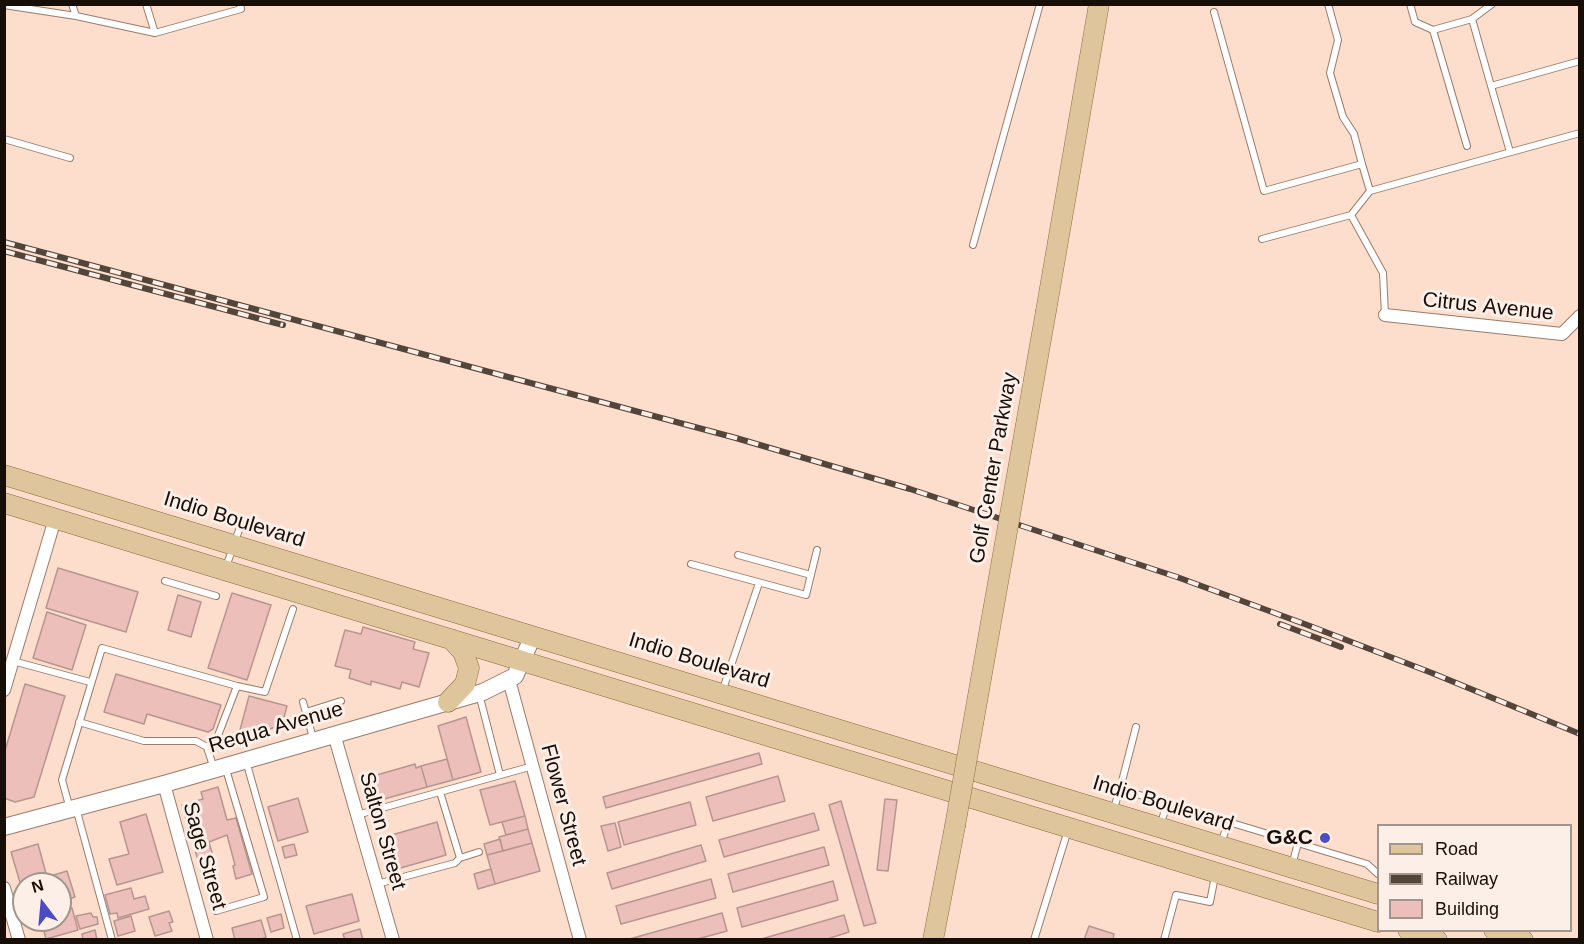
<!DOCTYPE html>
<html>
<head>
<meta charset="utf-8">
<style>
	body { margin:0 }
	#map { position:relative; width:1584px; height:944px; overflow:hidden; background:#fdddcb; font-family:Helvetica,sans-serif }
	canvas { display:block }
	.frame { position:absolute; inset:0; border:6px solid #180e08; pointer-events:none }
	.legend { position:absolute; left:1377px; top:824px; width:195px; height:108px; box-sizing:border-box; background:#fcefe8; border:2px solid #a1958e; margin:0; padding:8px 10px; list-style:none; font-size:18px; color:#180e08 }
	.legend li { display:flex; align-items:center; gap:12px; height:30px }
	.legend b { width:30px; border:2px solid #a1958e }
	.north { position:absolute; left:12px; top:872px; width:60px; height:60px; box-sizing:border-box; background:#fcefe8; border:2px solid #a1958e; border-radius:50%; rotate:344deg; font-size:16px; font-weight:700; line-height:24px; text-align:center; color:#180e08 }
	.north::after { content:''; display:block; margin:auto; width:21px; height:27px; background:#4d4bc2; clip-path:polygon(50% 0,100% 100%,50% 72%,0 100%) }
</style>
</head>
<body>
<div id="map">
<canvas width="1584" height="944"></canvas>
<div class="frame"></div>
<ul class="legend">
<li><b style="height:8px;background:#dec59c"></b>Road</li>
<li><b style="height:8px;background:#54453b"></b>Railway</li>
<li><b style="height:16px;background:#ecbfba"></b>Building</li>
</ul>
<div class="north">N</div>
</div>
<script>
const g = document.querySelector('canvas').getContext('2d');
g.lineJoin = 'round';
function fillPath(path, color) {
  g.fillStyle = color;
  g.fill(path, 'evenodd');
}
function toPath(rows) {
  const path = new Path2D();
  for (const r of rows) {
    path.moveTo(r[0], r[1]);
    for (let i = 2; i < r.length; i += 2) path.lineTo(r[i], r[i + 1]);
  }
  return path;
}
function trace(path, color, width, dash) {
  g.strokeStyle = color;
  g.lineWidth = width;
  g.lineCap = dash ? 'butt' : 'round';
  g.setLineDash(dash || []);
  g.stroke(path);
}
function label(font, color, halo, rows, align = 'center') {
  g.font = font + ' Helvetica,sans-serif';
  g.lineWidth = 6;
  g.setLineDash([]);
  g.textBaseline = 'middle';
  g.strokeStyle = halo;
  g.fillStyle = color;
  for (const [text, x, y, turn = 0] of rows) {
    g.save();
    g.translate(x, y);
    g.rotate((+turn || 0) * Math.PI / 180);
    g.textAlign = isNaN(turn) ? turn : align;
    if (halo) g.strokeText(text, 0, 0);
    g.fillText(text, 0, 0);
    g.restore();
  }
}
const building = toPath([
	[58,568,138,592,126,632,46,608,58,568],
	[232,593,271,605,247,680,208,668,232,593],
	[178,595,201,602,191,637,168,630,178,595],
	[47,612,86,625,72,670,33,658,47,612],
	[363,627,415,642,413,649,429,653,419,687,402,682,400,689,371,681,371,685,349,678,351,670,335,666,345,630,361,634,363,627],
	[116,674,221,705,213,729,208,732,147,714,144,724,104,712,116,674],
	[25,684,65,696,34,797,15,802,4,798,4,754,25,684],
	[249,696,287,706,282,725,254,734,240,730,249,696],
	[466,717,481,772,453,780,438,726,466,717],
	[759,753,762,764,606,808,603,797,759,753],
	[447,759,453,780,427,787,421,766,447,759],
	[415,764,416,768,421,766,427,787,370,803,363,779,415,764],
	[778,776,785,801,713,821,706,797,778,776],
	[515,781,525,816,490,825,480,790,515,781],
	[218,787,227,820,236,818,252,874,236,879,233,866,235,865,227,835,209,842,217,870,202,874,182,805,203,799,201,792,218,787],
	[298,798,308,832,278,841,268,807,298,798],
	[885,799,897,800,888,871,877,870,885,799],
	[841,801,876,923,864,926,829,805,841,801],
	[690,802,696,825,624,845,618,822,690,802],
	[814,813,819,830,724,857,719,840,814,813],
	[146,814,163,872,117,885,109,859,129,854,120,822,146,814],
	[525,816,528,829,506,835,502,822,525,816],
	[437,822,446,855,390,871,381,838,437,822],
	[615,823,621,847,608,851,601,826,615,823],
	[528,829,532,843,503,851,499,837,528,829],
	[500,839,503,851,487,855,484,844,500,839],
	[532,843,540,871,495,884,487,855,532,843],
	[38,844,47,877,67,871,75,897,60,902,60,884,24,884,24,896,11,852,38,844],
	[294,844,297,855,285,858,282,847,294,844],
	[701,845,706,861,612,889,607,873,701,845],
	[824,847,829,865,733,892,728,874,824,847],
	[491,869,495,884,478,889,474,874,491,869],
	[711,879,716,898,621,924,616,906,711,879],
	[833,881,838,900,742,927,737,908,833,881],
	[131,888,134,899,145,896,149,909,118,918,117,913,110,914,105,895,131,888],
	[352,894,359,921,314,934,306,906,352,894],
	[72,908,78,930,46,939,41,920,60,920,60,911,72,908],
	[169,911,173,922,169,923,172,931,155,936,149,917,169,911],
	[91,913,93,917,97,917,98,924,80,929,76,916,91,913],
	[722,913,727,931,694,940,626,940,722,913],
	[281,914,284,928,271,932,267,918,281,914],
	[844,915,849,932,824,940,758,940,844,915],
	[131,916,135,931,118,936,114,921,131,916],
	[261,920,266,937,260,940,235,940,232,928,261,920],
	[1089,926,1114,934,1113,940,1084,940,1089,926],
	[360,929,363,940,345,940,343,934,360,929],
	[95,930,97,940,83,940,82,934,95,930]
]);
fillPath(building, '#ecbfba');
trace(building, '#b89591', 1.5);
const lane = toPath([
	[72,4,76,16],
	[1328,4,1338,40,1330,73,1343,117,1354,134,1362,164],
	[1410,4,1415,22,1433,30,1472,19,1492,4],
	[4,5,76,16,155,33,146,4],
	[1214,12,1264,191,1362,164,1370,191],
	[1472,19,1491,86],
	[1433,30,1467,146],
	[155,33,241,9,240,4],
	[4,139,70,158],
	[1510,152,1491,86,1580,61],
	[1262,239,1351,215],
	[973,245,1040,4],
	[1385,315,1383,273,1351,215,1370,191,1580,133],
	[738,555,811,575],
	[691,564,806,595,817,550],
	[226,567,240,527],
	[165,581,216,596],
	[13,661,90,682],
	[237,686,265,692,293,609],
	[722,692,759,583],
	[479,694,500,775],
	[303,702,313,738],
	[306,712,341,701],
	[79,722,144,741,196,741,207,747,214,769],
	[246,761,297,940],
	[1120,789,1136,727],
	[440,792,460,858],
	[76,808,112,940],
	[70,809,62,780,102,648,237,686,214,746,208,751],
	[1113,811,1120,789,1367,864,1378,874],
	[357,815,533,766],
	[1160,826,1167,804],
	[1221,844,1228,822],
	[1292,865,1298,843],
	[377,884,455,863,460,858,479,852],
	[216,911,264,897,225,766],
	[1034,940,1068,830],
	[1164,940,1176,895,1210,902,1215,876]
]);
const street = toPath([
	[1385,315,1562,334,1580,316],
	[509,680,580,940],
	[4,690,55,519],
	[334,734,393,940],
	[164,784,207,940],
	[4,888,19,940]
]);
const secondary = toPath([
	[4,827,164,784,483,692,515,676,533,636]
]);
const primary = toPath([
	[1046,311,1099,4],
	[4,475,1378,894],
	[4,503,1378,922],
	[448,702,465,684,469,668,463,652,451,639],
	[1408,930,1437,940],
	[1494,930,1523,940],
	[933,940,955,826]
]);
trace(lane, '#997c6c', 8);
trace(street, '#997c6c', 14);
trace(secondary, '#997c6c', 18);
trace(primary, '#8a6c3d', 21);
trace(lane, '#fff', 6);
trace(street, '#fff', 12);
trace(secondary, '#fff', 16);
trace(primary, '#dec59c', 20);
const rail = toPath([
	[4,242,736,438,910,489,1177,577,1310,626,1432,673,1580,734],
	[4,251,283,325],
	[1280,624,1341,647]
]);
trace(rail, '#54453b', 6);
trace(rail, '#fcefe8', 4, [11]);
const primaryBridge = toPath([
	[955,826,1046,311]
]);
trace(primaryBridge, '#8a6c3d', 21, []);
trace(primaryBridge, '#dec59c', 20);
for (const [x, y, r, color] of [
	[1325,838,6,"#4d4bc2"]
]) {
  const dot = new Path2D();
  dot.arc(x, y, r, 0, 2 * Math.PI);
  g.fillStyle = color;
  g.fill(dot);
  trace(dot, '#fcefe8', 2);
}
label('21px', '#180e08', '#fcefe8', [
	["Citrus Avenue",1488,307,6],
	["Golf Center Parkway",994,468,-80],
	["Indio Boulevard",234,520,17],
	["Indio Boulevard",699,661,17],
	["Requa Avenue",276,728,-16],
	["Indio Boulevard",1163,804,17],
	["Flower Street",563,805,75],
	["Salton Street",382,831,74],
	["Sage Street",204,856,74]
]);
label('bold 21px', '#180e08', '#fcefe8', [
	["G&C",1313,838]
], 'right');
</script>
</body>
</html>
